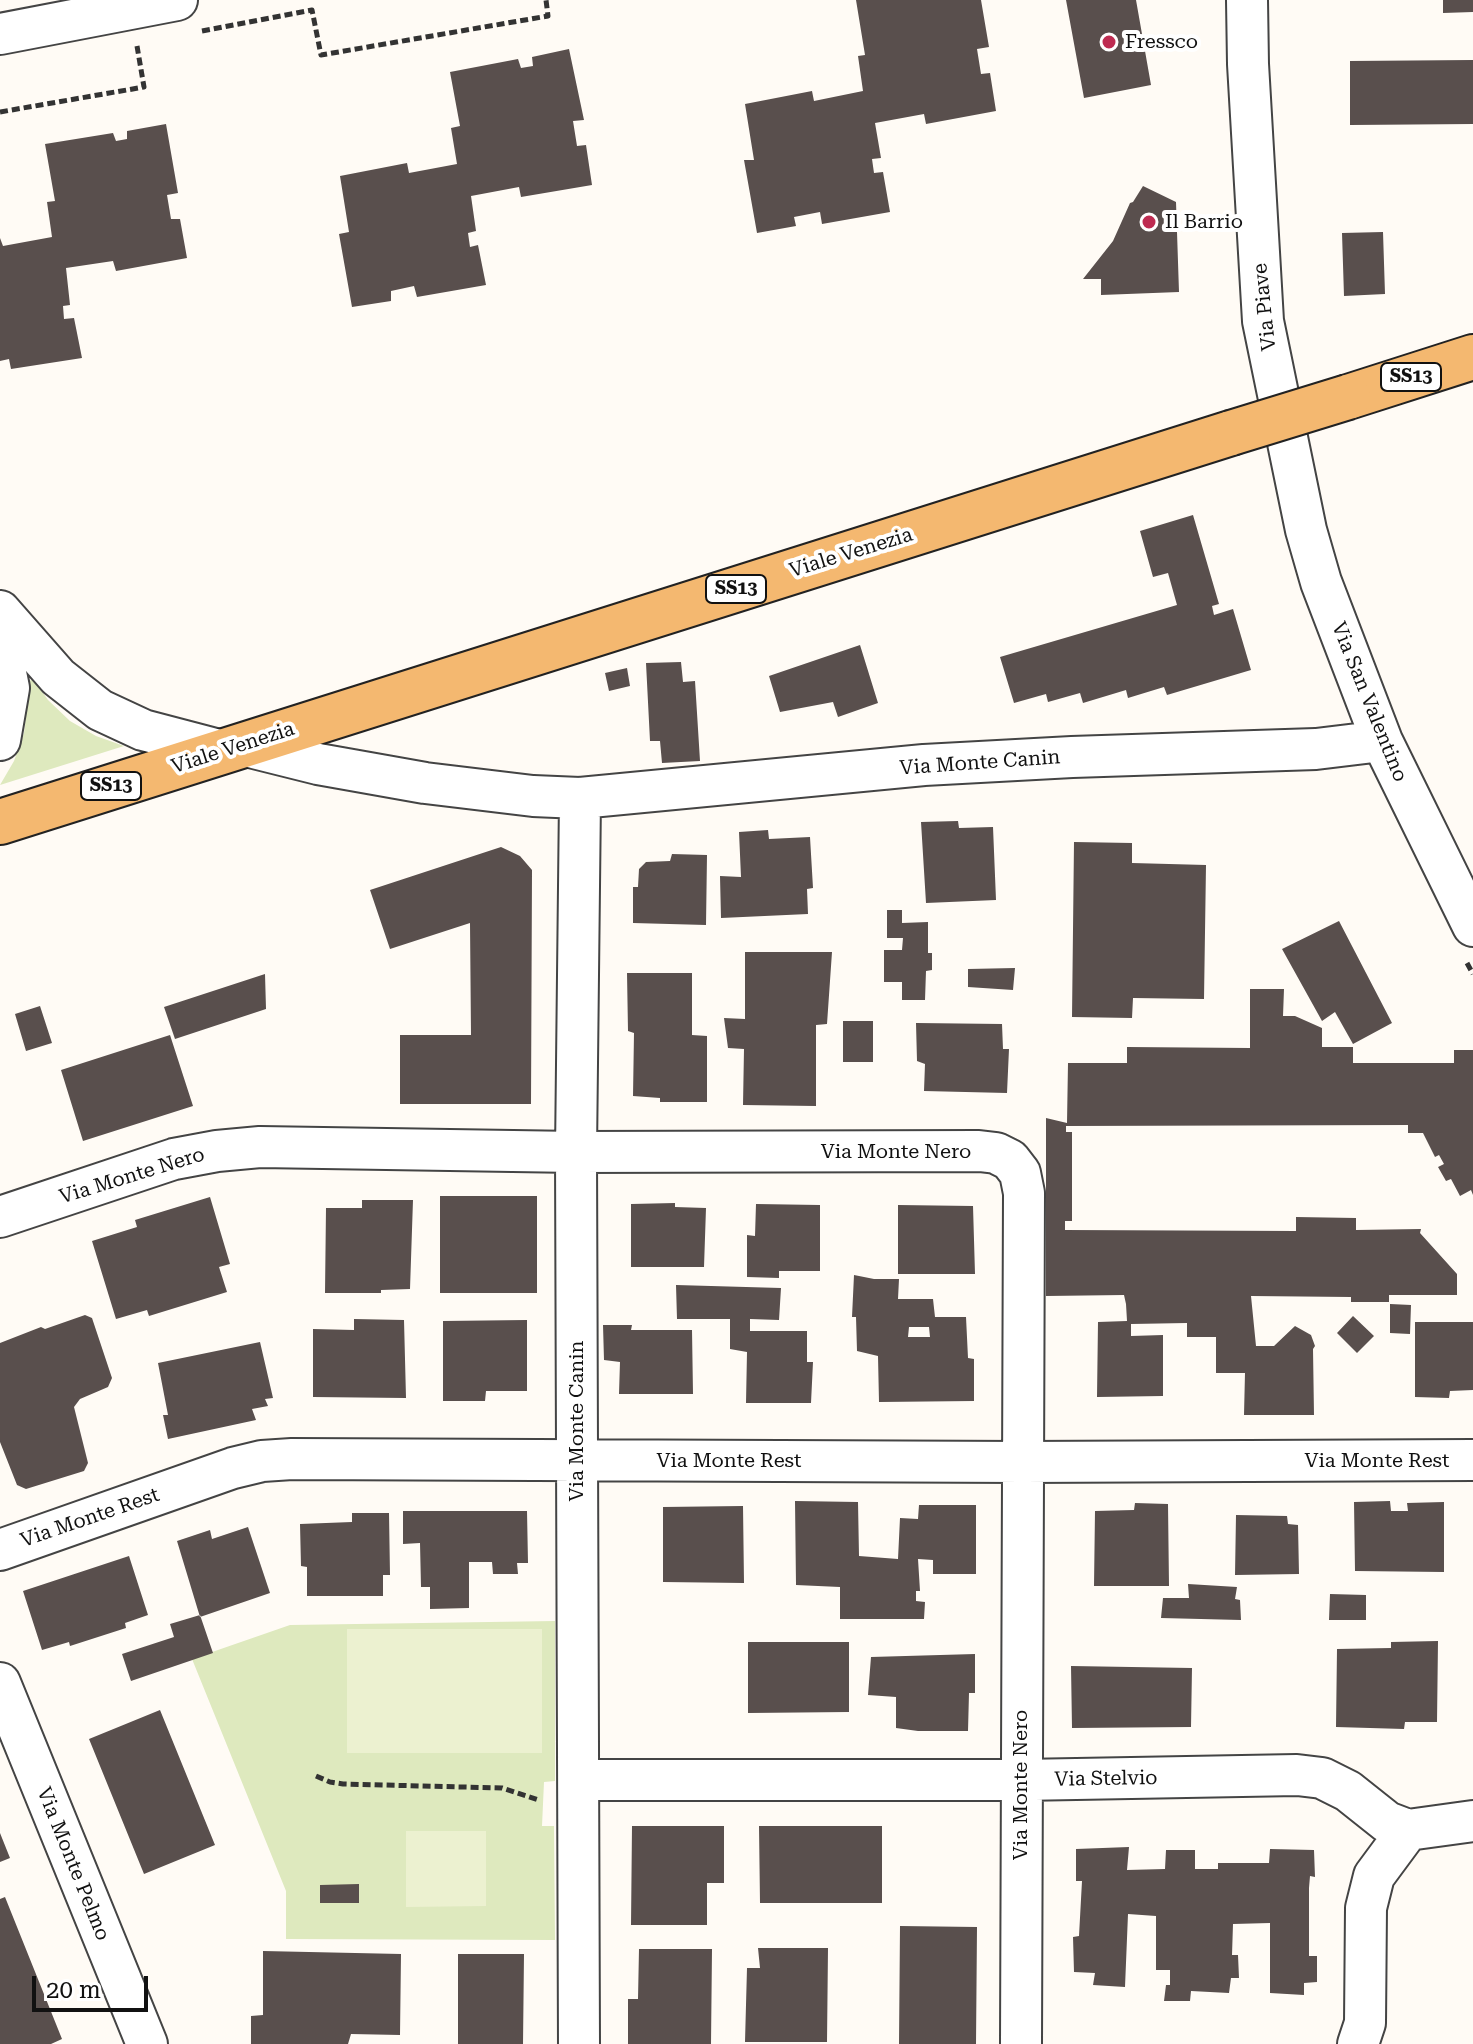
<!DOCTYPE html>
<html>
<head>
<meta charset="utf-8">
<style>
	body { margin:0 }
	#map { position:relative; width:1473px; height:2044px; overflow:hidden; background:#fffbf5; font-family:"Roboto Serif",serif }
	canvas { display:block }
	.scale { position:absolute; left:32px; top:1976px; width:116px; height:36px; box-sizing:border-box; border:4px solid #111; border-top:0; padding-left:10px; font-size:24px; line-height:28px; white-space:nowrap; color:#111; -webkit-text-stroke:6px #fff; paint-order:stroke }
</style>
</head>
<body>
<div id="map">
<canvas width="1473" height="2044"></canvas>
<div class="scale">20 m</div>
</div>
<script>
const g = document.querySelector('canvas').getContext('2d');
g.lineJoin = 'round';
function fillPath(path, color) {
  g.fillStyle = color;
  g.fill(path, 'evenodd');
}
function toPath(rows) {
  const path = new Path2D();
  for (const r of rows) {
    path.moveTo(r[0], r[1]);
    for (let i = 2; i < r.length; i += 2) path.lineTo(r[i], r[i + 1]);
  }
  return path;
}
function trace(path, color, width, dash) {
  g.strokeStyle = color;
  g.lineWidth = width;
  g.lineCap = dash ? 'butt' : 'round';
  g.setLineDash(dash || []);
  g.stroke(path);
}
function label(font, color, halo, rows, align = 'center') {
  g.font = font + ' "Roboto Serif",serif';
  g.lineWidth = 8;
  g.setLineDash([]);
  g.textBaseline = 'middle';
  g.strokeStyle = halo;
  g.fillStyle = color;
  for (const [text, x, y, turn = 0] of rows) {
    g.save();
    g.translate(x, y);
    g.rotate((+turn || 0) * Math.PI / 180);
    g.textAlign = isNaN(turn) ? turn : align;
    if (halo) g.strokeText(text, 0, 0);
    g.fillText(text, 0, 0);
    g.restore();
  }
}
fillPath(toPath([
	[33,679,48,700,70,721,96,736,124,746,0,785,14,761,24,733,27,707,26,683],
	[555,1621,555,1781,544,1782,542,1826,554,1826,555,1940,286,1939,286,1891,192,1659,290,1625]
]), '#dee9be');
fillPath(toPath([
	[347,1629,542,1629,542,1753,347,1753],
	[406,1831,486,1831,486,1906,406,1907]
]), '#ecf1d0');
fillPath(toPath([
	[856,0,981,0,989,47,977,49,981,74,990,73,996,111,926,124,924,114,875,123,881,158,872,159,874,173,883,172,890,212,822,224,820,212,794,217,796,226,757,233,744,160,754,160,745,104,812,91,814,101,863,91,858,56,865,55],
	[1066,0,1136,0,1151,85,1084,98],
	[1443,0,1473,0,1473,12,1443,13],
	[569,49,584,120,573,121,577,146,586,145,592,185,521,197,519,187,471,196,476,231,468,233,470,247,478,245,486,285,417,297,414,286,391,291,391,301,352,307,339,234,349,232,340,176,407,163,409,173,457,164,451,128,460,126,450,72,518,59,521,68,533,66,532,57],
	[1473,60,1473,124,1350,125,1350,61],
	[166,124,178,193,167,195,171,219,180,219,187,258,116,271,113,261,66,268,70,305,63,306,64,319,74,318,82,358,11,369,9,359,0,361,0,238,3,246,52,237,47,202,55,201,45,144,113,133,116,141,127,139,127,131],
	[1143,186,1176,202,1179,292,1101,295,1101,279,1083,279,1113,241,1130,203,1133,202],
	[1383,232,1385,294,1344,296,1342,233],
	[1193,515,1219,604,1212,606,1214,615,1233,609,1251,670,1167,695,1164,687,1128,698,1126,690,1083,703,1080,693,1048,702,1046,694,1014,703,1000,657,1177,605,1168,573,1153,577,1140,531],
	[860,645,878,703,838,717,833,702,780,712,769,676],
	[681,662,683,682,695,681,700,761,662,763,660,741,650,741,646,663],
	[627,668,630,686,609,691,605,673],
	[958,821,959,828,993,827,996,900,926,903,921,822],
	[768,830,769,839,810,837,813,888,807,889,808,914,721,918,720,876,741,877,739,832],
	[1074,842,1132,843,1132,863,1206,865,1204,999,1133,998,1132,1018,1072,1017],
	[501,847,520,856,532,870,531,1104,400,1104,400,1035,471,1035,470,923,390,949,370,890],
	[672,854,707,855,706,925,633,923,633,887,638,887,639,869,646,862,670,861],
	[887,910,902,910,902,923,928,922,928,953,932,953,932,970,926,971,925,1000,902,1000,902,982,884,982,884,950,902,950,903,938,887,938],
	[1339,921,1392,1023,1353,1044,1335,1012,1322,1021,1282,949],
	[745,952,832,952,827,1024,816,1025,816,1106,743,1105,744,1049,728,1048,724,1018,745,1019],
	[1015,968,1013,990,968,987,968,969],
	[627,973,692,973,692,1035,707,1036,707,1102,660,1102,660,1098,633,1096,634,1033,628,1031],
	[265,974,266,1009,175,1039,164,1007],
	[1250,989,1284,989,1283,1016,1295,1016,1322,1028,1322,1047,1353,1047,1353,1063,1454,1063,1454,1050,1473,1050,1473,1195,1471,1190,1460,1196,1451,1179,1446,1181,1438,1167,1444,1164,1439,1155,1435,1157,1423,1133,1408,1133,1408,1125,1066,1126,1066,1132,1072,1132,1072,1221,1065,1221,1065,1230,1296,1231,1296,1217,1356,1218,1356,1230,1421,1229,1420,1233,1457,1274,1457,1295,1389,1295,1389,1302,1351,1302,1351,1297,1251,1296,1256,1346,1274,1346,1295,1326,1311,1335,1315,1346,1313,1349,1314,1415,1244,1415,1245,1373,1216,1373,1216,1337,1187,1337,1187,1323,1131,1324,1131,1336,1163,1335,1163,1396,1097,1397,1098,1322,1127,1321,1126,1304,1124,1295,1046,1296,1046,1118,1067,1123,1068,1063,1127,1063,1127,1047,1250,1048],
	[40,1006,52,1043,26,1051,15,1014],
	[843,1021,873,1021,873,1062,843,1062],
	[916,1023,1002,1024,1003,1049,1009,1049,1007,1093,924,1091,925,1064,917,1061],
	[170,1035,193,1106,83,1141,61,1070],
	[440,1196,537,1196,537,1293,440,1293],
	[210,1197,230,1264,219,1267,227,1292,149,1316,147,1310,116,1319,92,1241,137,1227,135,1220],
	[362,1200,413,1200,410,1289,381,1290,381,1293,325,1293,326,1208,362,1208],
	[675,1203,675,1207,706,1208,704,1267,631,1267,631,1204],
	[756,1204,820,1205,820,1271,779,1271,779,1278,747,1277,747,1235,755,1236],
	[898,1205,973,1206,975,1274,898,1274],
	[854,1275,874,1279,899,1279,898,1299,933,1299,935,1317,966,1317,968,1358,974,1359,974,1401,879,1402,878,1356,857,1351,856,1317,852,1317],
	[909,1327,929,1327,930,1337,908,1337],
	[676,1285,781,1288,779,1320,750,1319,750,1331,807,1331,807,1362,813,1362,811,1403,746,1403,747,1352,730,1349,730,1319,677,1319],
	[1390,1304,1411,1305,1410,1334,1390,1333],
	[85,1315,92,1318,112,1378,108,1387,80,1399,74,1407,88,1463,84,1471,26,1489,17,1485,0,1442,0,1343,41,1327,45,1329],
	[1353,1316,1374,1336,1357,1353,1337,1333],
	[354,1319,404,1320,406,1398,313,1397,313,1329,354,1330],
	[527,1320,527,1391,486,1391,485,1401,443,1401,443,1321],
	[1415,1322,1473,1322,1473,1390,1450,1391,1449,1398,1415,1397],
	[603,1325,632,1325,631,1330,692,1330,693,1394,619,1394,620,1362,604,1360],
	[260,1342,273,1398,265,1399,268,1406,252,1409,256,1420,168,1439,163,1415,168,1415,158,1363],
	[795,1501,858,1502,859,1556,898,1559,900,1518,918,1519,919,1505,976,1505,976,1574,933,1574,933,1560,918,1559,920,1591,916,1591,916,1601,925,1602,924,1619,840,1619,840,1587,796,1585],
	[1390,1501,1391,1511,1408,1511,1407,1503,1444,1502,1444,1572,1355,1571,1354,1502],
	[1135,1503,1168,1504,1169,1586,1094,1586,1095,1511,1134,1510],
	[743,1506,744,1583,663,1582,663,1507],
	[403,1511,527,1511,528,1563,517,1563,518,1574,493,1574,492,1562,469,1562,469,1608,430,1609,430,1587,421,1587,420,1543,403,1544],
	[352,1513,389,1513,390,1575,383,1575,383,1596,307,1596,307,1567,301,1566,300,1524,352,1522],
	[1236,1515,1287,1516,1288,1524,1298,1525,1299,1574,1235,1575],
	[248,1527,270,1593,200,1617,177,1541,210,1530,212,1539],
	[129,1556,148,1615,125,1623,126,1628,70,1646,69,1642,42,1650,23,1591],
	[1188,1584,1237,1587,1235,1599,1240,1600,1241,1620,1161,1618,1163,1598,1189,1598],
	[1330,1594,1366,1595,1366,1620,1329,1620],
	[200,1615,213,1653,131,1681,122,1654,174,1637,170,1624],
	[1438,1641,1437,1722,1405,1722,1404,1729,1336,1727,1337,1649,1391,1648,1391,1642],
	[748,1642,849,1642,849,1712,748,1713],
	[975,1654,975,1693,969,1693,968,1731,918,1731,896,1728,896,1697,868,1695,871,1657],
	[1071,1666,1192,1668,1191,1727,1072,1728],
	[160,1710,215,1845,144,1874,89,1739],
	[632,1826,724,1826,724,1883,707,1883,707,1925,631,1925],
	[759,1826,882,1826,882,1903,760,1903],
	[0,1833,10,1858,0,1862],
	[1129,1847,1127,1870,1165,1869,1166,1850,1195,1850,1195,1869,1218,1869,1218,1863,1269,1863,1270,1849,1314,1850,1315,1877,1310,1876,1309,1888,1309,1956,1317,1956,1317,1982,1304,1983,1304,1995,1270,1993,1270,1923,1233,1924,1232,1955,1238,1955,1239,1978,1231,1978,1229,1993,1191,1991,1190,2001,1164,2001,1166,1985,1170,1985,1170,1970,1156,1970,1156,1916,1128,1914,1125,1987,1093,1985,1095,1973,1074,1972,1073,1937,1079,1936,1082,1881,1076,1881,1076,1849],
	[359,1884,359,1903,320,1903,320,1885],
	[5,1897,62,2039,51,2044,0,2044,0,1899],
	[900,1926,977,1927,976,2044,899,2044],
	[758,1948,828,1948,827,2042,745,2042,747,1968,760,1968],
	[639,1949,712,1949,711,2044,628,2044,628,1999,638,1999],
	[263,1951,401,1954,400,2035,351,2034,348,2044,251,2044,251,2016,263,2015],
	[458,1954,524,1954,523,2044,458,2044]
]), '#594f4d');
const minor = toPath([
	[1247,0,1248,64,1263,321,1306,530,1321,582,1382,741,1473,926],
	[0,34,177,0],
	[0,611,58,677,100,710,143,730,223,751],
	[0,642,9,688,0,740],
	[242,745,318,764,425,783,533,796,580,798,924,765,1072,757,1316,749,1382,741],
	[0,1217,174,1159,217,1151,260,1147,576,1152,979,1151,996,1153,1010,1160,1020,1173,1024,1193,1021,2044],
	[0,1550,233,1468,262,1461,292,1459,1023,1462,1473,1460],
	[0,1683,147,2044],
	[580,1780,1021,1780,1297,1775,1322,1778,1348,1791,1387,1822,1408,1830,1473,1821],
	[579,2044,576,1152,580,798],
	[1358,2044,1365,2023,1366,1908,1374,1876,1408,1830]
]);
const major = toPath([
	[1348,397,1473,357],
	[0,822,1231,433]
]);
trace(minor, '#444', 44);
trace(major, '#222', 48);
trace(toPath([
	[202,31,312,10,321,55,548,16,546,0],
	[0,112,144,87,137,46],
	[1467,963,1473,974],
	[316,1776,330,1782,343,1784,502,1788,539,1800]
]), '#333', 5, [8, 4]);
trace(minor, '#fff', 40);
trace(major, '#f4b870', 44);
const majorBridge = toPath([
	[1231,433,1348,397]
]);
trace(majorBridge, '#222', 48, []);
trace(majorBridge, '#f4b870', 44);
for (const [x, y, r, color] of [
	[1109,42,8,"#be2b51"],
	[1149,222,8,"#be2b51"]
]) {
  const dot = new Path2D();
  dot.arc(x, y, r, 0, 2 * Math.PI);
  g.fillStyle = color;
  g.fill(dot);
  trace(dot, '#fff', 3);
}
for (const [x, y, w] of [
	[1411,377,60],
	[736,589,60],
	[111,786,60]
]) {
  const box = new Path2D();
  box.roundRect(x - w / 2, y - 14, w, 28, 6);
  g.fillStyle = '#fff';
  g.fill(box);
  trace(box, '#111', 2);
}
label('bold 18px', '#111', null, [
	["SS13",1411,377],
	["SS13",736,589],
	["SS13",111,786]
]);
label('20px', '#111', '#fff', [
	["Fressco",1125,42],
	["Il Barrio",1165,222]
], 'left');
label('20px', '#111', '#fff', [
	["Via Piave",1265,307,-96],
	["Viale Venezia",851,553,-17],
	["Via San Valentino",1369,702,68],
	["Viale Venezia",233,748,-18],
	["Via Monte Canin",980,763,-4],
	["Via Monte Nero",896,1152],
	["Via Monte Nero",132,1176,-17],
	["Via Monte Canin",577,1421,-90],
	["Via Monte Rest",729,1461],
	["Via Monte Rest",1377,1461],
	["Via Monte Rest",90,1518,-19],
	["Via Stelvio",1106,1779,-1],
	["Via Monte Nero",1021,1785,-90],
	["Via Monte Pelmo",73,1864,68]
]);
</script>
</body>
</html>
